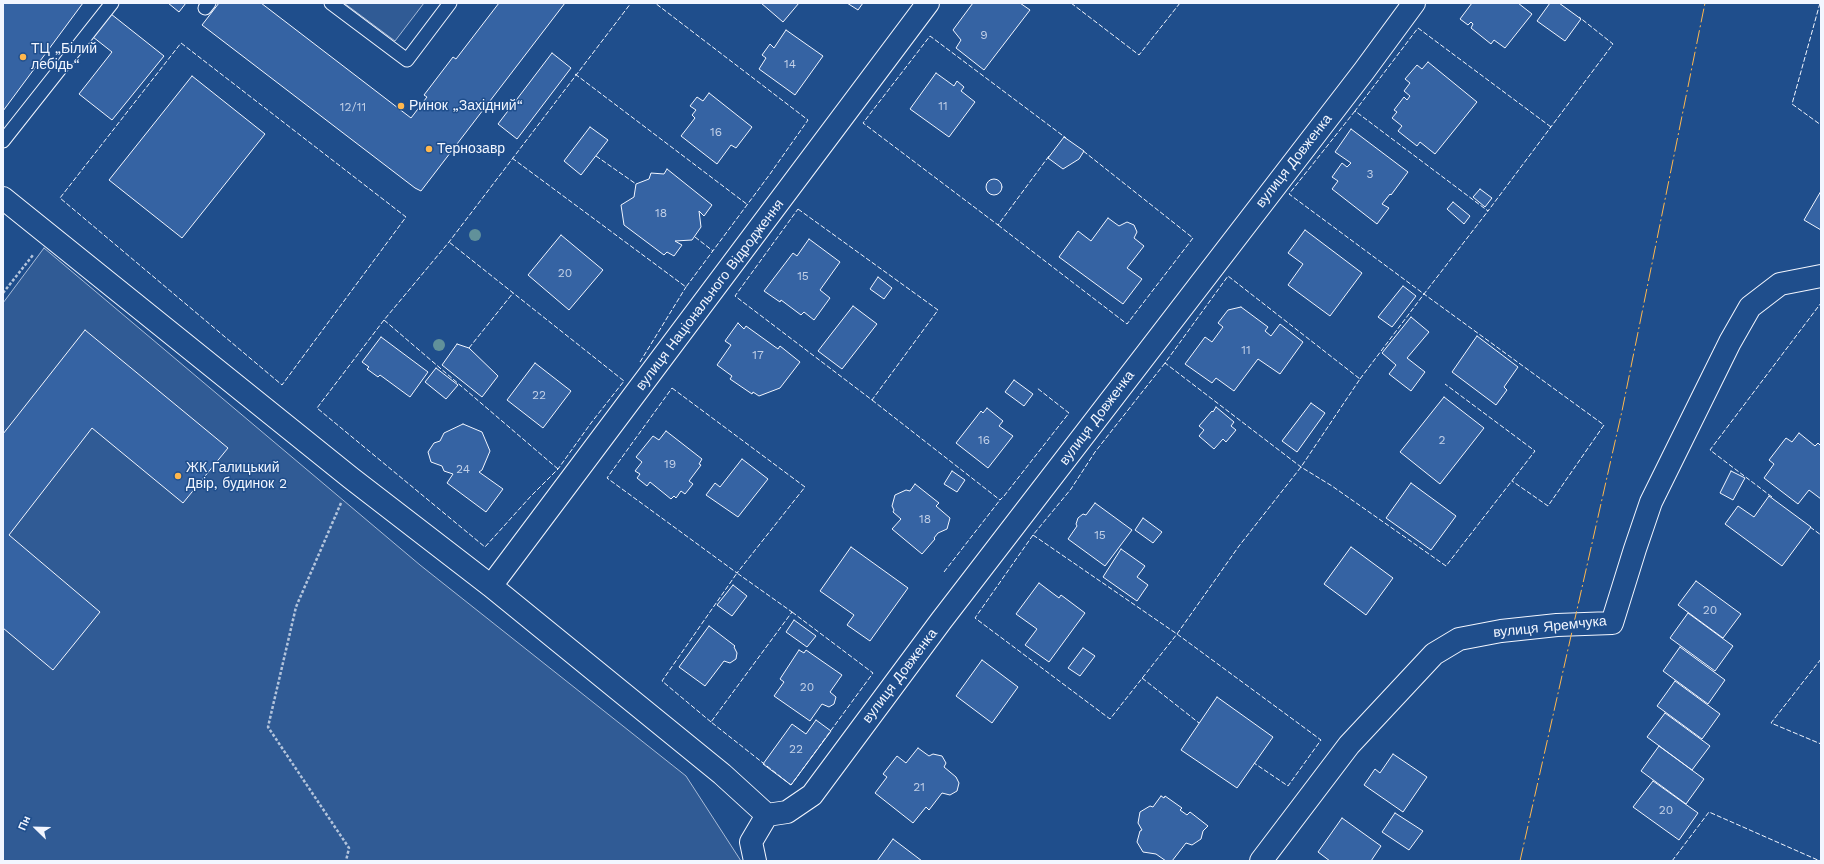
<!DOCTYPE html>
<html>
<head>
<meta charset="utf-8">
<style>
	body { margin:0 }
	#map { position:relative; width:1824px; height:864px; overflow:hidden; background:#1f4e8c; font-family:"Work Sans",sans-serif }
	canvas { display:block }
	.frame { position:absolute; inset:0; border:4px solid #f2f6ff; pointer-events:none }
	.north { position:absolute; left:16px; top:808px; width:40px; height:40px; -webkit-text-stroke:3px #1f4e8c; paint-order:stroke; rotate:293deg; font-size:11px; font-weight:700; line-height:16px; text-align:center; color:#f2f6ff }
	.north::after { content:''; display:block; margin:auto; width:14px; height:18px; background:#f2f6ff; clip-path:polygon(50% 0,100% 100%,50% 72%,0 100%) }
</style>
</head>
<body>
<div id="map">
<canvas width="1824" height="864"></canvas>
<div class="frame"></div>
<div class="north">Пн</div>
</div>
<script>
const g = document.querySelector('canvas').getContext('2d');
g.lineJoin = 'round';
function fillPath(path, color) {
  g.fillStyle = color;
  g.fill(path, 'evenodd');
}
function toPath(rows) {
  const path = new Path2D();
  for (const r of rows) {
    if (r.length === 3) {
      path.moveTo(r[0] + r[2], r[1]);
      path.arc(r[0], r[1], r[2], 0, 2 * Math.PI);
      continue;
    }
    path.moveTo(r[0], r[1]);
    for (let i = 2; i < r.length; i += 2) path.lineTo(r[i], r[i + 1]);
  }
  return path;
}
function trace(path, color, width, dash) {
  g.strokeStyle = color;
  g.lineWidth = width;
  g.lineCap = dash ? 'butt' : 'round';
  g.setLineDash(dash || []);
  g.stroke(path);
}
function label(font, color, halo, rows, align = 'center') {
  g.font = font + ' "Work Sans",sans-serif';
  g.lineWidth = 3;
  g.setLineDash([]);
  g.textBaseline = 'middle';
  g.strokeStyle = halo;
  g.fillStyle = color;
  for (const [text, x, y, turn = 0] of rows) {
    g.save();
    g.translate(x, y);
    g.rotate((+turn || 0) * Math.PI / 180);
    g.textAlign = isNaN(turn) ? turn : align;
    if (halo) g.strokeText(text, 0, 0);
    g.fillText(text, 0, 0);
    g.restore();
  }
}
const built = toPath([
	[344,3,424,3,395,41,344,3],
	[44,248,420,565,686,776,741,861,3,861,3,303,44,248]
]);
fillPath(built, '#305b95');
trace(built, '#a8bbd7', 1);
const building = toPath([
	[3,3,83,3,3,111,3,3],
	[168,3,186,3,179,12,168,3],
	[219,3,261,3,411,118,427,97,424,95,453,57,456,59,499,3,565,3,421,191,415,188,202,25,219,3],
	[761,3,799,3,783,22,761,3],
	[847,3,863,3,858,10,847,3],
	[973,3,1020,3,1030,10,984,70,956,48,961,40,953,30,973,3],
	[1472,3,1518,3,1532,14,1505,48,1494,40,1491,44,1471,28,1473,24,1471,22,1468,25,1460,19,1472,3],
	[1550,3,1559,3,1581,19,1565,41,1537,21,1550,3],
	[111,14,164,56,112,120,79,94,112,52,93,37,111,14],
	[786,30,823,56,795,95,759,69,766,58,762,55,770,44,774,48,786,30],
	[552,53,571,68,517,139,498,124,552,53],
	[1428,62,1477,102,1435,154,1420,142,1417,146,1398,131,1402,126,1392,118,1397,112,1394,110,1404,97,1407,100,1410,96,1404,91,1410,83,1405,79,1417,65,1422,69,1428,62],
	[936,73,954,86,957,81,964,87,961,91,975,102,949,137,910,109,936,73],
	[192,76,265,134,182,238,109,180,192,76],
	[709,93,752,127,736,148,731,145,717,164,681,136,695,118,692,115,696,110,690,106,697,97,703,101,709,93],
	[590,127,608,140,581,175,564,161,590,127],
	[1351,129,1408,172,1391,195,1390,194,1382,204,1389,208,1377,224,1332,189,1338,181,1332,177,1342,163,1347,167,1351,163,1335,152,1351,129],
	[1064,137,1084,151,1079,159,1063,169,1048,158,1064,137],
	[667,169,712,205,704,216,699,211,701,227,692,240,675,241,682,245,674,256,667,252,664,255,624,225,621,205,634,197,636,184,649,179,651,173,664,174,667,169],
	[994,187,8],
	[1480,189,1492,198,1485,207,1473,197,1480,189],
	[1821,191,1821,230,1804,220,1821,191],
	[1453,202,1470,216,1464,224,1447,209,1453,202],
	[1108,218,1119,226,1127,222,1134,225,1137,232,1134,238,1144,246,1127,268,1142,279,1123,304,1059,257,1078,231,1091,241,1108,218],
	[1305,230,1362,273,1330,316,1288,285,1303,264,1288,253,1305,230],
	[561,235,603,270,569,310,528,275,561,235],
	[809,239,840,262,820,290,830,298,814,320,804,312,801,315,781,300,780,302,764,291,793,253,797,256,809,239],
	[878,277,892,288,884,299,870,289,878,277],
	[1403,286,1416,296,1392,327,1378,317,1403,286],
	[853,306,877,324,842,369,818,351,853,306],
	[1241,307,1268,327,1265,331,1271,336,1280,324,1303,342,1280,374,1258,359,1234,391,1216,378,1212,383,1185,364,1205,337,1212,342,1223,327,1218,323,1228,310,1241,307],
	[1411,317,1429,332,1407,358,1425,372,1411,391,1389,374,1396,365,1382,353,1411,317],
	[738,323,744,329,746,326,778,349,780,346,800,362,780,388,759,396,753,392,752,394,730,379,732,376,717,365,731,345,725,341,738,323],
	[85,330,228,448,183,503,92,428,9,535,100,612,53,670,3,628,3,434,85,330],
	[1477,336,1518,367,1504,387,1507,390,1496,405,1452,372,1477,336],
	[381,337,428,372,410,397,380,375,378,377,367,369,369,367,362,362,381,337],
	[457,344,469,348,498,376,482,397,442,365,457,344],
	[535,363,571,391,543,428,507,400,535,363],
	[436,368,458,385,446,399,425,382,436,368],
	[1014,380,1033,394,1024,406,1005,392,1014,380],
	[1444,397,1484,428,1440,484,1400,452,1444,397],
	[1311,403,1325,413,1297,452,1282,441,1311,403],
	[1216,407,1234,422,1231,426,1236,430,1226,442,1223,439,1214,449,1199,436,1204,430,1199,426,1212,411,1213,412,1216,407],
	[987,408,1003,421,999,426,1013,436,988,468,956,443,981,411,983,413,987,408],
	[463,424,482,432,490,451,482,470,479,472,503,489,486,512,447,483,453,474,444,471,442,466,431,462,428,452,434,443,440,441,444,433,463,424],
	[666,431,702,459,699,464,701,465,689,481,693,484,685,494,681,491,676,498,674,496,671,499,650,482,647,486,637,478,640,474,635,471,642,462,636,457,653,436,659,440,666,431],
	[1799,433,1815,446,1818,443,1821,446,1821,499,1809,490,1798,504,1764,478,1774,464,1769,460,1786,438,1792,442,1799,433],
	[742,459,768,479,738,517,706,495,715,483,720,487,742,459],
	[952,471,965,480,957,492,944,484,952,471],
	[1731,471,1745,478,1733,500,1720,493,1731,471],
	[1411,483,1456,516,1431,550,1386,518,1411,483],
	[915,484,939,503,936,506,950,518,947,529,938,533,934,538,935,539,922,554,892,529,901,519,893,512,894,510,892,506,895,495,906,490,910,491,915,484],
	[1769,496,1811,527,1782,566,1725,524,1738,506,1754,517,1769,496],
	[1095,503,1132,530,1105,566,1068,539,1077,526,1076,524,1078,518,1083,514,1086,515,1095,503],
	[1143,518,1162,532,1153,543,1135,530,1143,518],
	[851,547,908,588,870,641,847,625,854,615,820,591,851,547],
	[1351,547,1393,578,1366,615,1324,584,1351,547],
	[1121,549,1145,566,1137,577,1148,585,1137,601,1103,577,1121,549],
	[1696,581,1741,614,1723,638,1678,605,1696,581],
	[1039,583,1059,598,1061,595,1085,613,1049,662,1025,645,1037,629,1016,614,1039,583],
	[733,585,747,596,732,616,717,605,733,585],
	[1688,613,1733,646,1715,671,1670,638,1688,613],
	[794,620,816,636,807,647,786,632,794,620],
	[709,626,735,646,734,647,737,653,736,659,730,663,724,661,705,686,679,667,709,626],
	[1680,647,1725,680,1708,704,1663,671,1680,647],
	[1083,648,1095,656,1080,676,1068,668,1083,648],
	[799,650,804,653,806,650,842,675,830,692,836,697,834,704,829,707,822,704,810,721,774,696,784,682,780,679,799,650],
	[982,660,1018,687,992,723,956,696,982,660],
	[1675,681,1720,714,1702,739,1657,706,1675,681],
	[1217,697,1273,737,1237,788,1181,750,1217,697],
	[1665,713,1710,746,1692,770,1647,737,1665,713],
	[816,720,831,731,791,785,763,764,792,724,806,734,816,720],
	[1659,746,1704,779,1686,804,1641,771,1659,746],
	[918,748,929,756,933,754,942,756,946,763,944,767,956,777,959,783,957,791,950,795,942,793,929,810,926,807,913,823,875,793,887,777,883,774,897,756,906,763,918,748],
	[1393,754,1427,777,1403,812,1364,785,1375,769,1380,773,1393,754],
	[1653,781,1698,813,1679,840,1633,807,1653,781],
	[1161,796,1164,798,1165,796,1182,808,1180,810,1187,815,1190,812,1208,826,1203,831,1201,839,1192,845,1186,843,1172,861,1166,861,1156,854,1143,852,1137,842,1140,831,1142,830,1138,823,1140,812,1150,806,1153,807,1161,796],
	[1395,813,1423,831,1409,850,1382,832,1395,813],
	[1342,818,1381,846,1371,861,1330,861,1318,852,1342,818],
	[893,839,922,861,877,861,893,839]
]);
fillPath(building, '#3563a3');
trace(building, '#f2f6ff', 1);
const lane = toPath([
	[331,3,407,60,450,3],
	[205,8,209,3],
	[3,141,112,3]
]);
const street = toPath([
	[3,198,351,478,491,586,722,774,767,815,751,842,755,861],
	[491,586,928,3],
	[767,815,787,812,812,795,941,621,1364,71,1414,3],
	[1261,861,1349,745,1434,654,1459,639,1501,631,1557,625,1612,623,1635,549,1651,502,1730,342,1750,307,1780,284,1821,276]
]);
trace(lane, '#f2f6ff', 15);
trace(street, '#f2f6ff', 24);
trace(toPath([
	[3,293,33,255],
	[341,503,296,607,268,727,349,848,346,861]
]), '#b3c4dc', 2.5, [3, 2]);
trace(lane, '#1f4e8c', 13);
trace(street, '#1f4e8c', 22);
trace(toPath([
	[1071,3,1139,55,1180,3],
	[1820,3,1792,104,1821,125],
	[181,43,406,217,282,385,60,198,181,43],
	[575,74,748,205],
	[1355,111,1289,194,1424,294,1488,211],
	[1551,127,1418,28,1355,111,1488,211,1613,44,1579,17],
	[596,156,636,184],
	[1049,156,998,225,863,123,930,36,1066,138],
	[512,158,686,287,770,174,808,120,655,3],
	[798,209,938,310,872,400,735,296,798,209],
	[998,225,1127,324,1193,238,1082,150],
	[695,237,713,251],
	[384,320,317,408,485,547,531,496,558,469,591,423,624,381,449,242],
	[469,348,513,293],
	[640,362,686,287],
	[1165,363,1095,452,1071,489,1033,535,975,618,1110,719,1177,634,1239,546,1301,467,1360,379,1228,276,1165,363,1301,467,1332,486,1446,566,1535,451,1445,384],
	[1360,379,1424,294,1604,425,1548,506,1512,481],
	[672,388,805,487,737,573,607,478,672,388],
	[872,400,1000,500,1004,496,1069,413,1037,388],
	[558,469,384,320,449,242,631,3],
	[1772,497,1710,450,1821,303],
	[1810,527,1821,535],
	[1033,535,1177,634,1321,740,1288,786,1254,763],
	[944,572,1000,500],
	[792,612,873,673,791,785,711,722,792,612],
	[1821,659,1771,723,1821,744],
	[1142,678,1199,723],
	[711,722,662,681,737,573,792,612],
	[1672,861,1709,812,1820,861]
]), '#f2f6ff', 1, [5, 2]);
trace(toPath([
	[1520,861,1622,411,1705,3]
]), '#ffb74d', 1, [14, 3, 2, 3]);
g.fillStyle = '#61919a';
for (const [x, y] of [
	[475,235],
	[439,345]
]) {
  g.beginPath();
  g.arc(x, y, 6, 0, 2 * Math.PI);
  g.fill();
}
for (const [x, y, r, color] of [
	[23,57,4,"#ffb74d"],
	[401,106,4,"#ffb74d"],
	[429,149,4,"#ffb74d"],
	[178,476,4,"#ffb74d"]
]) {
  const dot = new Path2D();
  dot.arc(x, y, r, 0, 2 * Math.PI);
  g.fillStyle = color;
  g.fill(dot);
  trace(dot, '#1f4e8c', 1.5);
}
label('12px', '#c3d1e8', null, [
	["9",984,35],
	["14",790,64],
	["11",943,106],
	["12/11",353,107],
	["16",716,132],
	["3",1370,174],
	["18",661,213],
	["20",565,273],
	["15",803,276],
	["11",1246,350],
	["17",758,355],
	["22",539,395],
	["16",984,440],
	["2",1442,440],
	["19",670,464],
	["24",463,469],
	["18",925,519],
	["15",1100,535],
	["20",1710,610],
	["20",807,687],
	["22",796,749],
	["21",919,787],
	["20",1666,810]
]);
label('14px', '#f2f6ff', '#1f4e8c', [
	["ТЦ „Білий",31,49],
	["лебідь“",31,65],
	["Ринок „Західний“",409,106],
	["Тернозавр",437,149],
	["ЖК Галицький",186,468],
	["Двір, будинок 2",186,484]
], 'left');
label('14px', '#f2f6ff', '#1f4e8c', [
	["вулиця Довженка",1294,161,-52],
	["вулиця Національного Відродження",710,295,-53],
	["вулиця Довженка",1097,418,-53],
	["вулиця Яремчука",1550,627,-6],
	["вулиця Довженка",900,676,-53]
]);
</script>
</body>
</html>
